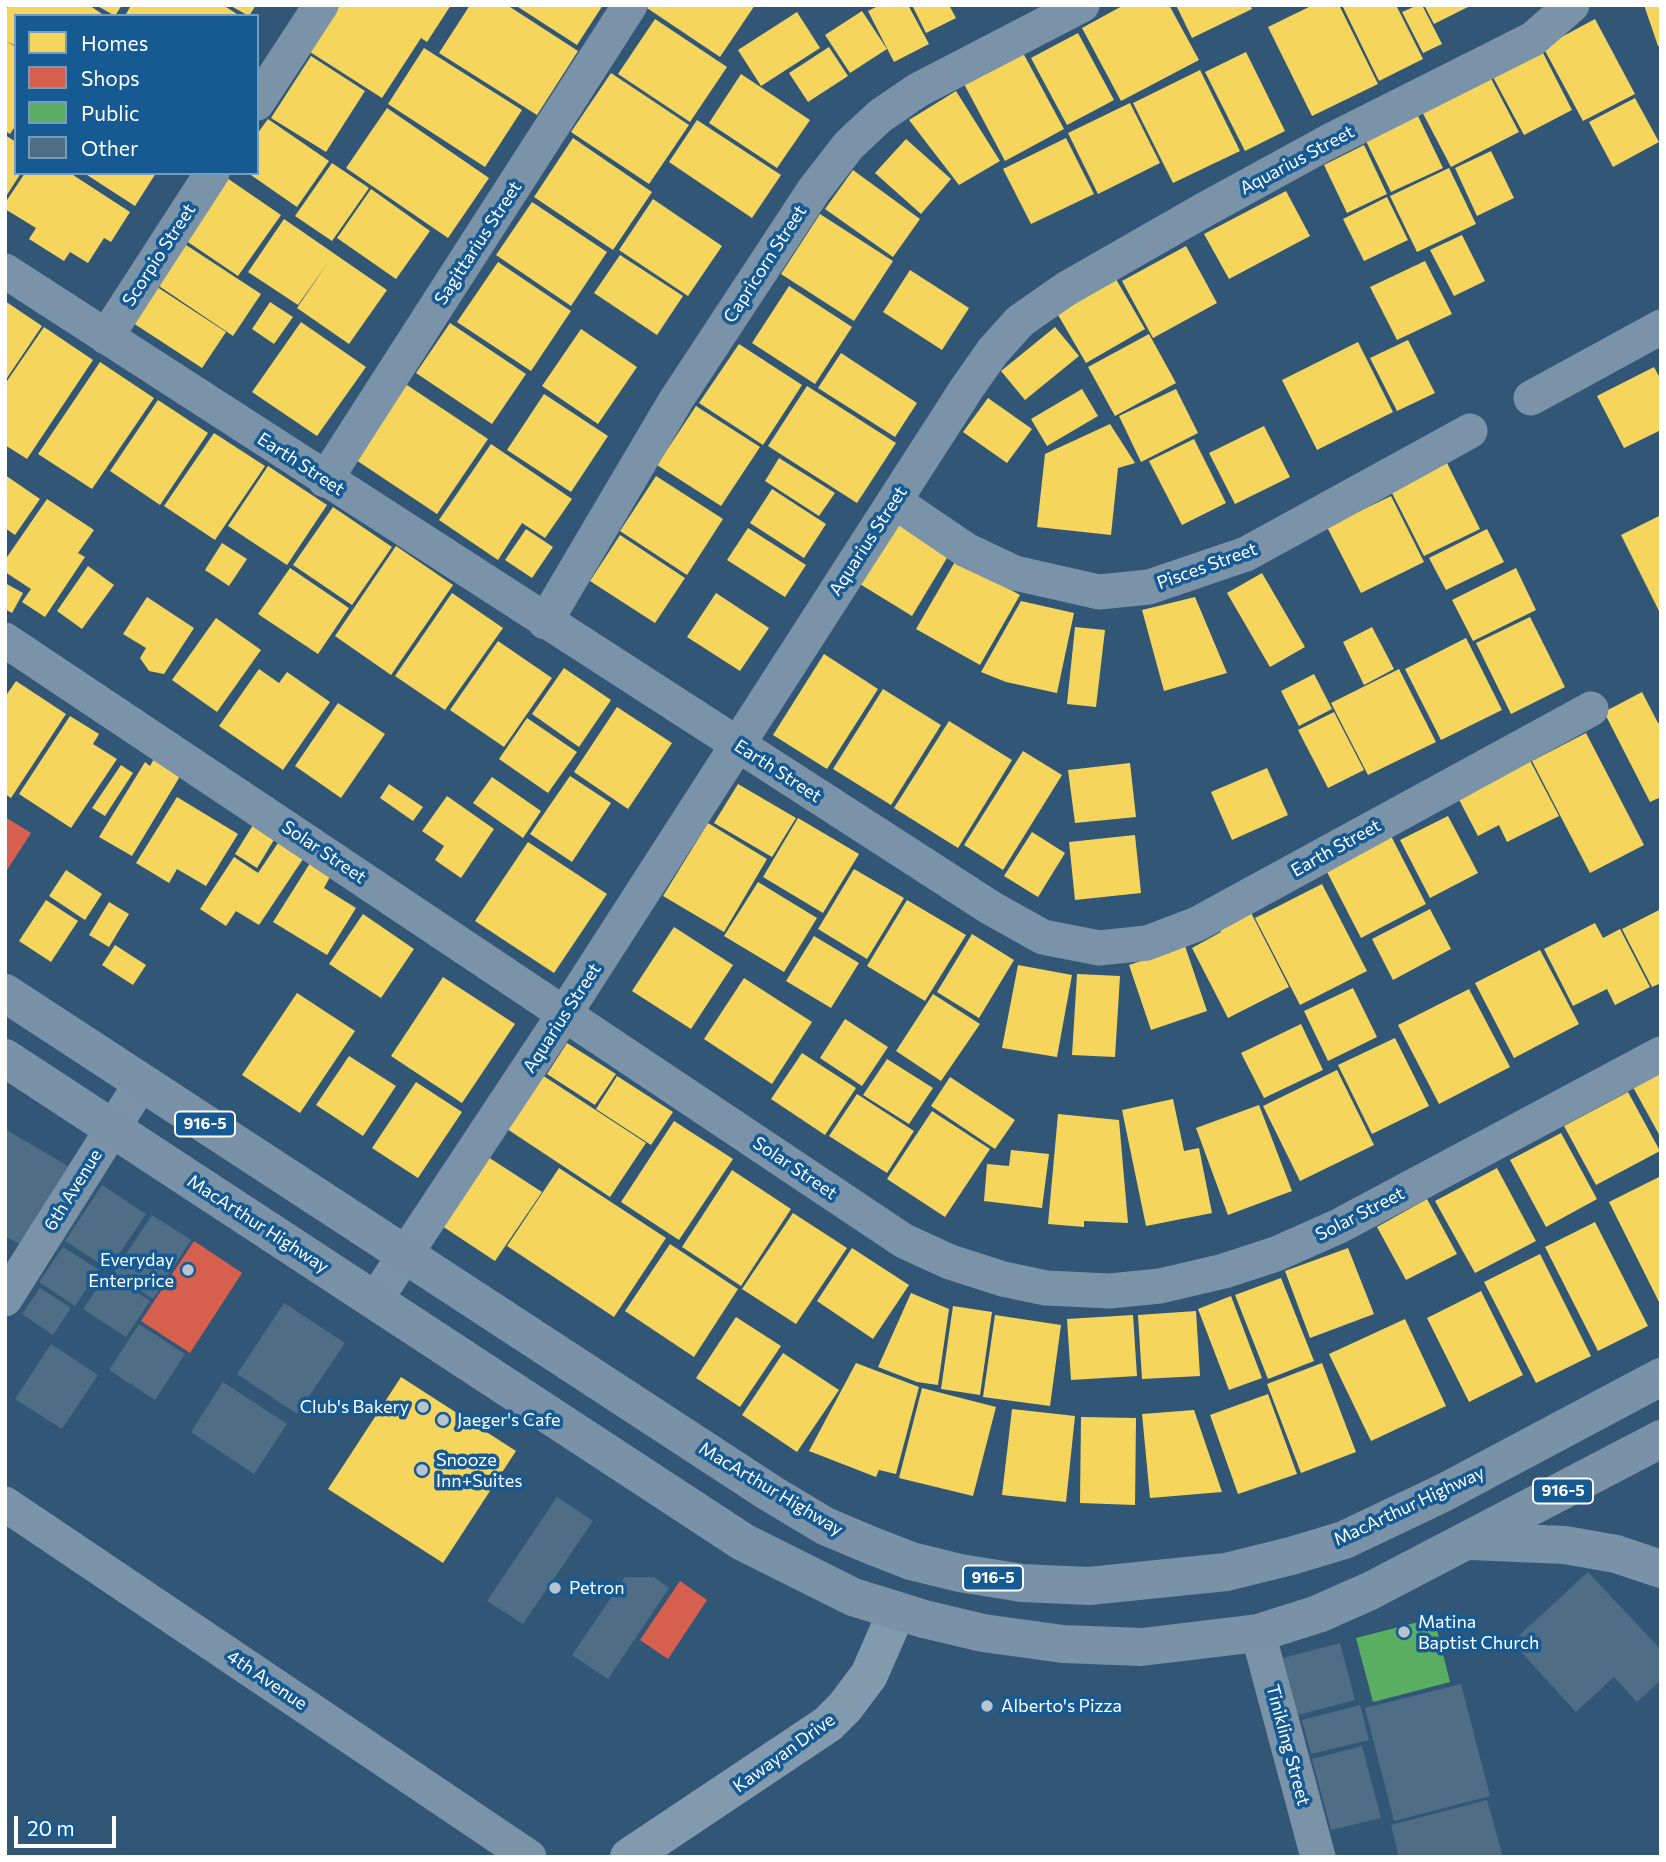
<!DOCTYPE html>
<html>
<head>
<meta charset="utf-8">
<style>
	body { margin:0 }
	#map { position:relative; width:1666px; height:1862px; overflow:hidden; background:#325776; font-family:Commissioner,sans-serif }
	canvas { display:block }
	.frame { position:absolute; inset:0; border:7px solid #fff; pointer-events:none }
	.legend { position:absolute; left:14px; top:14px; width:245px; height:161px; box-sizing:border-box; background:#155a93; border:2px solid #739cbe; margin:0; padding:9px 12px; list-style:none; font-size:21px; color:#fff }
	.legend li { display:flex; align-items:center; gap:14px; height:35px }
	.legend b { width:35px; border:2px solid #739cbe }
	.scale { position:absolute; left:14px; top:1816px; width:102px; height:32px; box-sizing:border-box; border:4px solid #fff; border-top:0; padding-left:9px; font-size:21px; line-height:24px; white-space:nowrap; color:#fff; -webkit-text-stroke:5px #155a93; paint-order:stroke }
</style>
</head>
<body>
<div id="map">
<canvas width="1666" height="1862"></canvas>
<div class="frame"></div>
<ul class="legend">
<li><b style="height:19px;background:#f6d55c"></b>Homes</li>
<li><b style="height:19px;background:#d6604d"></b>Shops</li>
<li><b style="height:19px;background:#5aae61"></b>Public</li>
<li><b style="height:19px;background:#4f6d85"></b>Other</li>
</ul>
<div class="scale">20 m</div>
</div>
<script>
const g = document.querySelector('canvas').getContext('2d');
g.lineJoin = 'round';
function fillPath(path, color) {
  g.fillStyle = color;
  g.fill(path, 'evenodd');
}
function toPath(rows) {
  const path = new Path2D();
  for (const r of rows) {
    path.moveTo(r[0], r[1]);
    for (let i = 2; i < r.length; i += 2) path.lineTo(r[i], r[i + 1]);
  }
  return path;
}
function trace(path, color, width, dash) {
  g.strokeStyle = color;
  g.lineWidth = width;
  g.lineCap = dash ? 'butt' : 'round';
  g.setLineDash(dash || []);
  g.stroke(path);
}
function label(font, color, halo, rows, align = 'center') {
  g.font = font + ' Commissioner,sans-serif';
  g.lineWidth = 7;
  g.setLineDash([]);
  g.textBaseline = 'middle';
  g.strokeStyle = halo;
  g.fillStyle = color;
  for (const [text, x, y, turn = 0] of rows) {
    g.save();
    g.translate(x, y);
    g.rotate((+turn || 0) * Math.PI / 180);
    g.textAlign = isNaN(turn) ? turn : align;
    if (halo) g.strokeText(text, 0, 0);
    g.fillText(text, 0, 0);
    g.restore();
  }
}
fillPath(toPath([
	[9,5,89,5,105,16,16,16,16,46,6,41,16,47,16,125,10,134,5,131,5,11],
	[96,5,122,5,115,16],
	[131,5,223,5,240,16,125,16],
	[229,5,256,5,249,16],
	[340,5,451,5,427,42,421,38,382,98,310,52],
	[470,5,507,5,578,51,537,115,439,53],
	[515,5,603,5,577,45],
	[649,5,755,5,720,57,647,8],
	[880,5,908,5,929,44,894,62,868,11],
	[912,5,949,5,956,18,926,33],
	[1124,5,1169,5,1199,60,1121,101,1082,28],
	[1176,5,1250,5,1252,9,1192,38],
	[1313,5,1339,5,1378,84,1312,116,1268,27],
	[1342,5,1396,5,1423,59,1379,81],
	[1418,5,1422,5,1442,44,1423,53,1402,12],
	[1424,5,1472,5,1434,24],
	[1644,5,1661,5,1661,45,1658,46],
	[862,11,887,49,850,73,825,35],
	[797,12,820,48,761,86,738,50],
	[655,19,727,67,690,122,618,74],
	[1595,19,1635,94,1583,121,1543,47],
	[1078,33,1114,100,1067,125,1031,58],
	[829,47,848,76,808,102,789,73],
	[424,48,522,110,485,167,388,104],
	[1022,51,1064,129,1005,161,963,82],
	[1542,51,1572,110,1524,135,1493,77],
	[1246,52,1285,131,1245,151,1205,72],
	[311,56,365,91,326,152,271,118],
	[1486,69,1519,132,1451,167,1418,104],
	[1200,70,1240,151,1173,183,1133,103],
	[611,73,689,125,649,184,571,132],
	[741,74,810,120,777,168,709,123],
	[956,91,1000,161,959,185,909,120],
	[1635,98,1659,142,1613,167,1589,122],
	[1130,103,1160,163,1098,194,1068,133],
	[387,108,489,178,448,238,346,168],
	[1417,114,1443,168,1391,192,1365,139],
	[268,119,329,161,297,207,248,173,257,173,257,134],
	[697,120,781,175,752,218,669,162],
	[5,135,16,142,16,173,21,173,5,198],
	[573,138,652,192,613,250,534,197],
	[1066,138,1094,194,1031,224,1003,169],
	[906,139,951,179,921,214,875,173],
	[1364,145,1387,194,1347,213,1324,165],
	[1491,151,1514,198,1477,216,1455,168],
	[332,163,369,188,332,241,295,216],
	[1449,168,1476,224,1417,252,1390,196],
	[853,170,920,219,893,257,825,209],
	[25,173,70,173,130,212,111,242,104,238,88,263,70,252,64,261,29,239,36,228,5,209,5,203],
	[84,173,156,173,135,206],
	[224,176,281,215,238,276,182,238],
	[371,189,430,231,396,279,337,238],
	[1286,191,1310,236,1229,279,1204,234],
	[1387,197,1408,240,1364,261,1343,219],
	[653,199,722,246,688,296,619,250],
	[532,202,607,252,571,306,496,255],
	[820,214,893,261,854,321,781,274],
	[284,219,387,290,349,344,297,308,329,261,298,305,248,272],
	[1462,235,1485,281,1454,296,1430,250],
	[183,243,261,294,233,336,156,284],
	[1186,246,1217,303,1153,338,1122,281],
	[620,255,683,296,657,335,594,293],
	[1425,261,1452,314,1397,340,1370,287],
	[498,262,571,311,531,371,457,322],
	[910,270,969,308,942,350,883,312],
	[1113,274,1145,329,1086,363,1054,308],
	[151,283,226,332,202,368,127,319],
	[789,286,852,327,815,384,752,343],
	[5,301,42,326,5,381],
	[270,302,293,317,274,344,252,329],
	[301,322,366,367,317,436,252,392],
	[450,323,526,374,492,424,416,373],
	[44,327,93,360,27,459,5,445,5,384],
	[1055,327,1079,356,1025,400,1001,371],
	[581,329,637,367,598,424,542,386],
	[1149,334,1176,383,1115,416,1088,367],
	[1408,340,1435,393,1397,411,1370,358],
	[1358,342,1393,412,1317,450,1282,380],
	[739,344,802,385,763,445,699,403],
	[841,353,917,403,895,437,818,388],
	[100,362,154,398,92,489,38,454],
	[1654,367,1661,380,1661,430,1624,448,1597,396],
	[401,381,488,439,437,514,350,456],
	[807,386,896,443,857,503,768,446],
	[1082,389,1098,416,1047,446,1031,419],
	[1176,389,1198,433,1141,462,1119,416],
	[544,394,608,436,571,492,507,450],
	[988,398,1032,429,1007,463,963,432],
	[158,400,208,433,160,505,110,471],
	[696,406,760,447,721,506,657,465],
	[1110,424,1135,463,1118,468,1111,535,1037,527,1045,454],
	[1264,426,1290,477,1235,504,1209,453],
	[214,433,265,466,215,540,164,506],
	[1194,439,1226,503,1182,525,1149,461],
	[491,444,572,499,545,538,522,523,498,560,439,520],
	[779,458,835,493,819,516,765,481],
	[1447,463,1480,529,1424,556,1391,491],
	[268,466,327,505,287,565,228,526],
	[5,475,40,499,15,535,5,528],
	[656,476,723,519,687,575,620,531],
	[772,489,826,524,804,558,750,523],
	[1391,496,1424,562,1361,593,1327,527],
	[47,499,94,530,78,553,85,557,45,617,22,602,31,589,5,572,5,560],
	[333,507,392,547,352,605,293,565],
	[1661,515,1661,615,1621,535],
	[893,518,950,553,912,616,855,581],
	[748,528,806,565,785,597,727,560],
	[526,529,553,547,532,578,505,560],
	[1487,529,1504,562,1446,590,1429,558],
	[620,535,685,578,655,623,590,581],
	[222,543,247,559,229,586,205,570],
	[396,546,453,585,391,675,335,636],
	[956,560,1020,595,980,665,916,629],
	[88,566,114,585,82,629,57,611],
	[290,568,349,608,318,654,258,614],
	[1516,568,1536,610,1473,641,1452,600],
	[1262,573,1305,647,1270,667,1227,593],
	[5,583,23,593,12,613,5,609],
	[452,593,503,628,445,710,395,676],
	[716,593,769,628,740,671,687,637],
	[147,597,194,628,164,674,149,671,140,658,146,648,123,634],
	[1195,597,1227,673,1164,691,1142,610],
	[1021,601,1074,613,1057,693,1006,682,981,672],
	[1530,617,1565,687,1511,714,1476,643],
	[216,618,261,650,217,712,172,680],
	[1075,627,1105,630,1096,707,1067,704],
	[1372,627,1394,669,1364,685,1343,642],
	[1466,638,1502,710,1441,740,1405,669],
	[498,641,552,678,504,747,450,710],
	[824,654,878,689,827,769,773,735],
	[564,668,611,700,579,747,532,714],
	[259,669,279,683,287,672,330,702,283,770,219,726],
	[1399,669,1436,742,1368,775,1331,703],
	[1314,674,1332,709,1299,726,1281,691],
	[16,681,66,714,11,798,5,794,5,697],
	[883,689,941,725,891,805,833,769],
	[1642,692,1658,723,1661,722,1661,797,1650,802,1604,712],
	[338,703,385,734,341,798,295,766],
	[617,707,672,743,628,809,574,772],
	[1334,712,1364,770,1328,788,1298,730],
	[70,716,99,734,93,744,117,759,71,828,19,794],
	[527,718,577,752,548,793,499,759],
	[949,721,1012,760,958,848,894,808],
	[1586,733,1644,845,1590,873,1532,761],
	[1023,751,1062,775,1003,870,964,845],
	[1526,753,1559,816,1507,842,1499,825,1478,836,1454,790],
	[155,757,182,773,132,856,99,837,145,762,150,766],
	[1130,763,1136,817,1075,823,1068,770],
	[121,765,133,773,105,816,92,808],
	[1267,768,1288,815,1232,840,1211,792],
	[570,776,611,803,572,862,530,834],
	[492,777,541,811,523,838,473,803],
	[389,784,423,807,413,821,380,798],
	[738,784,796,818,772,857,714,823],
	[447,796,494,829,461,878,435,860,444,846,422,831],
	[177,797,238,834,206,886,177,869,169,883,136,863],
	[1448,816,1478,873,1430,898,1400,840],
	[798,818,859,854,823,913,763,877],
	[708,823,767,859,724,932,663,896],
	[253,825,275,838,257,868,235,854],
	[1032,832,1065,853,1038,897,1004,876],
	[1390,834,1426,904,1361,938,1325,868],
	[1135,835,1141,893,1075,900,1069,842],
	[528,842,607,894,554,973,475,921],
	[278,843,303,859,259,925,236,911,226,926,200,909,234,857,258,873],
	[312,860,332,873,324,888,356,908,327,955,273,922],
	[854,869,904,898,867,959,818,929],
	[66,870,102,894,85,920,49,896],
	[758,882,817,918,784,972,724,936],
	[1322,884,1367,971,1300,1005,1255,918],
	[46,900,78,921,51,962,19,941],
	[907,900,966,935,925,1001,867,966],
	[109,902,129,914,109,947,89,935],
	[1247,905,1289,987,1228,1018,1192,948,1221,932,1216,921],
	[1430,909,1451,949,1393,980,1372,939],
	[1661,909,1661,983,1652,987,1622,929],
	[363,914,414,949,381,998,329,964],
	[1595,923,1603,938,1620,929,1650,987,1615,1005,1607,989,1573,1006,1544,949],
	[674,927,733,965,691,1029,632,991],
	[972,934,1014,960,979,1018,937,992],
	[814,936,859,963,831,1008,786,981],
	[115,945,146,965,133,985,102,965],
	[1185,946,1207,1011,1151,1030,1129,965],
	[1540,950,1579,1024,1514,1058,1475,983],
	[1018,965,1072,975,1057,1057,1002,1048],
	[1077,974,1120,976,1115,1057,1072,1055],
	[443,977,515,1024,462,1103,391,1056],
	[744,978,812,1022,772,1084,704,1039],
	[1353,988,1377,1037,1328,1061,1304,1011],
	[1469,989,1510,1067,1439,1104,1398,1025],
	[297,993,355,1031,300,1113,242,1075],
	[933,994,980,1024,941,1081,896,1051],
	[845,1019,888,1047,862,1086,820,1058],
	[1301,1024,1323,1070,1264,1098,1241,1053],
	[1395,1038,1429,1106,1372,1134,1338,1065],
	[567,1043,616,1074,595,1105,547,1074],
	[802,1053,856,1088,825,1135,771,1099],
	[349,1056,396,1086,363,1136,316,1105],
	[887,1059,933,1088,909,1124,863,1095],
	[1661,1061,1661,1138,1628,1078],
	[1337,1070,1374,1145,1300,1181,1263,1106],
	[539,1073,646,1143,610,1197,504,1127],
	[617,1076,673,1112,651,1145,596,1109],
	[950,1077,1015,1120,995,1149,931,1106],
	[416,1082,462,1112,418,1178,372,1148],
	[1628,1092,1660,1151,1596,1185,1564,1126],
	[857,1094,914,1131,887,1173,829,1136],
	[1173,1099,1184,1151,1199,1148,1212,1213,1146,1226,1122,1110],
	[1259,1105,1292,1191,1228,1215,1196,1128],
	[932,1111,990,1149,945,1217,887,1179],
	[1058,1114,1119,1120,1128,1223,1084,1221,1084,1227,1048,1224],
	[674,1121,733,1159,679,1240,621,1202],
	[1561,1133,1597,1199,1546,1227,1510,1160],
	[1011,1150,1049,1154,1042,1208,984,1201,987,1164,1009,1166],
	[485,1155,542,1192,495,1261,439,1224],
	[559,1168,666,1238,614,1317,507,1246],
	[1497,1168,1536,1241,1475,1273,1435,1201],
	[732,1170,791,1209,741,1286,682,1247],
	[1661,1176,1661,1301,1659,1302,1609,1202],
	[1427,1199,1457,1254,1406,1280,1377,1227],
	[793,1213,847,1248,796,1324,742,1289],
	[1595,1222,1648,1326,1598,1351,1545,1247],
	[670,1244,738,1289,694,1357,625,1311],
	[852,1248,909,1285,873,1339,817,1301],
	[1348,1248,1374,1314,1310,1338,1285,1271],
	[1540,1254,1591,1356,1536,1383,1484,1282],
	[1281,1278,1314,1361,1268,1379,1235,1295],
	[1481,1291,1523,1375,1469,1402,1427,1318],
	[911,1293,949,1309,938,1385,917,1382,878,1367],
	[1231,1296,1262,1378,1229,1390,1198,1309],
	[953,1306,992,1312,980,1395,941,1389],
	[1196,1311,1200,1376,1142,1379,1138,1315],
	[995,1315,1061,1325,1050,1406,983,1397],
	[1133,1315,1137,1376,1071,1380,1067,1319],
	[736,1317,781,1346,740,1407,696,1378],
	[1405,1319,1446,1406,1371,1441,1329,1354],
	[783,1353,839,1390,797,1452,742,1415],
	[856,1363,919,1387,896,1474,879,1470,876,1477,809,1451],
	[1322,1363,1356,1452,1301,1473,1267,1384],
	[401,1377,516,1451,443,1563,328,1489],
	[922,1388,996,1407,973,1496,899,1478],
	[1268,1394,1297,1474,1238,1494,1210,1415],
	[1012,1409,1075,1416,1066,1502,1002,1495],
	[1194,1410,1222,1492,1150,1498,1142,1414],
	[1081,1417,1136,1418,1135,1505,1080,1503]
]), '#f6d55c');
fillPath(toPath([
	[5,817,31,833,5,873],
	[194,1241,242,1273,190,1353,141,1321],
	[680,1581,707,1600,668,1659,640,1640]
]), '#d6604d');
fillPath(toPath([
	[1434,1618,1450,1682,1373,1702,1356,1638]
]), '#5aae61');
fillPath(toPath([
	[5,1129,68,1166,21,1245,5,1236],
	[102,1185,146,1214,109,1269,65,1241],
	[152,1215,191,1240,153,1299,114,1272],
	[63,1247,99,1270,75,1306,39,1282],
	[108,1273,150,1301,126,1337,83,1309],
	[40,1288,71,1308,53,1335,22,1314],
	[284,1303,345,1343,297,1414,237,1374],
	[139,1324,185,1354,155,1400,109,1370],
	[51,1344,98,1375,62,1429,15,1399],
	[223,1382,287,1424,254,1474,191,1432],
	[557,1497,593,1521,523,1624,487,1601],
	[1588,1572,1661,1650,1661,1680,1637,1702,1614,1677,1576,1712,1512,1642],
	[625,1577,654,1577,669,1588,608,1679,572,1655],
	[1340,1643,1355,1700,1298,1715,1283,1658],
	[1461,1684,1490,1796,1394,1821,1365,1708],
	[1360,1705,1369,1740,1311,1754,1302,1720],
	[1362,1746,1381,1818,1331,1830,1312,1759],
	[1487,1800,1503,1857,1399,1857,1391,1825]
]), '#4f6d85');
trace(toPath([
	[257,103,321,5],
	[5,271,991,908,1043,937,1099,948,1147,943,1197,924,1591,709],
	[106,337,212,173],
	[1531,398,1661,327],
	[325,480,630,5],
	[894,501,966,550,1015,573,1099,592,1149,587,1246,554,1470,431],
	[545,622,676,400,814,190,849,145,880,116,918,90,1082,5],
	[5,640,904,1241,950,1262,1003,1279,1046,1288,1110,1291,1160,1286,1224,1271,1276,1254,1339,1226,1661,1054],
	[5,1299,142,1082],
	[375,1300,565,1013,967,388,993,351,1020,321,1066,289,1204,210,1328,142,1533,39,1572,5],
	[5,1504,529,1857],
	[1258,1633,1318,1857]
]), '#7a93a9', 35);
trace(toPath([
	[629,1857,828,1724,845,1707,869,1675,897,1611]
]), '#829aad', 38);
trace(toPath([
	[5,993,770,1493,825,1526,870,1545,911,1561,960,1573,1022,1583,1089,1586,1226,1572,1291,1556,1344,1540,1443,1493,1661,1377],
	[5,1058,743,1542,853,1597,924,1619,983,1633,1063,1644,1142,1647,1258,1633,1318,1614,1370,1591,1661,1439],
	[1471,1541,1565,1545,1616,1554,1661,1569]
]), '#7992a8', 38);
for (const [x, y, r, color] of [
	[188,1270,7,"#b7c4cf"],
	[423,1407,7,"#b7c4cf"],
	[443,1420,7,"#b7c4cf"],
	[422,1470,7,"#b7c4cf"],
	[555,1588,7,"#b7c4cf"],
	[1404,1632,7,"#b7c4cf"],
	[987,1706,7,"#b7c4cf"]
]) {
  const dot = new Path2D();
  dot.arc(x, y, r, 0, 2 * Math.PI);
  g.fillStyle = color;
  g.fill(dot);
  trace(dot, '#155a93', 2.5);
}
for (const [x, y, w] of [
	[205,1124,60],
	[1563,1491,60],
	[993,1578,60]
]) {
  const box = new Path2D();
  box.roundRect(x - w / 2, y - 12.5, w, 25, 5);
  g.fillStyle = '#155a93';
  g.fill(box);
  trace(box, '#fff', 2);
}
label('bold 16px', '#fff', null, [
	["916-5",205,1124],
	["916-5",1563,1491],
	["916-5",993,1578]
]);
label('18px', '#fff', '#155a93', [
	["Aquarius Street",1297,160,-28],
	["Sagittarius Street",478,243,-57],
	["Scorpio Street",159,255,-57],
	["Capricorn Street",765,264,-57],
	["Earth Street",301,464,33],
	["Aquarius Street",868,541,-57],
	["Pisces Street",1207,566,-20],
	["Earth Street",778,771,33],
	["Earth Street",1336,848,-29],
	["Solar Street",324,852,34],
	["Aquarius Street",562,1018,-57],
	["Solar Street",795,1168,34],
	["6th Avenue",73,1190,-58],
	["Solar Street",1360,1214,-27],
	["MacArthur Highway",258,1224,33],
	["MacArthur Highway",771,1489,31],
	["MacArthur Highway",1409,1506,-25],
	["4th Avenue",267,1680,34],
	["Tinikling Street",1288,1745,75],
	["Kawayan Drive",784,1753,-36]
]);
label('18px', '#fff', '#155a93', [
	["Everyday",174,1260,"right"],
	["Enterprice",174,1281,"right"],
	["Club's Bakery",409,1407,"right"],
	["Jaeger's Cafe",457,1420],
	["Snooze",436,1460],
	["Inn+Suites",436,1481],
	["Petron",569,1588],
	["Matina",1418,1622],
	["Baptist Church",1418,1643],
	["Alberto's Pizza",1001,1706]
], 'left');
</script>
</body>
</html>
